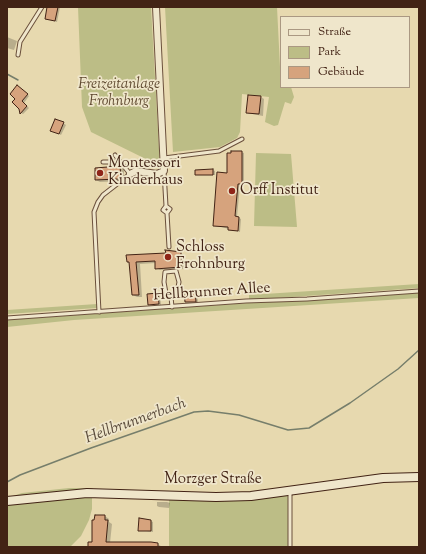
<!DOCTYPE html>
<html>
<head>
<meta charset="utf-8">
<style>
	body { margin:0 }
	#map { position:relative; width:426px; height:554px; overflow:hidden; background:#e7d9af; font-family:"Sorts Mill Goudy",serif }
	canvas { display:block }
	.frame { position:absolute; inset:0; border:8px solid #422315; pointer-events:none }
	.legend { position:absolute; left:280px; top:16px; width:130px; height:72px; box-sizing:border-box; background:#efe6cb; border:1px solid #aa9882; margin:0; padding:5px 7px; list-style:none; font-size:12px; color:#422315 }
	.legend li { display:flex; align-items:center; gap:8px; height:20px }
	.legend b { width:20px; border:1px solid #aa9882 }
</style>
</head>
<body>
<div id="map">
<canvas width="426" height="554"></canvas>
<div class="frame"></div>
<ul class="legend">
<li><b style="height:5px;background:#efe6cb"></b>Straße</li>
<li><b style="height:11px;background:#bcbd86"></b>Park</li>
<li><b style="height:11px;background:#d6a37d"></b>Gebäude</li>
</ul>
</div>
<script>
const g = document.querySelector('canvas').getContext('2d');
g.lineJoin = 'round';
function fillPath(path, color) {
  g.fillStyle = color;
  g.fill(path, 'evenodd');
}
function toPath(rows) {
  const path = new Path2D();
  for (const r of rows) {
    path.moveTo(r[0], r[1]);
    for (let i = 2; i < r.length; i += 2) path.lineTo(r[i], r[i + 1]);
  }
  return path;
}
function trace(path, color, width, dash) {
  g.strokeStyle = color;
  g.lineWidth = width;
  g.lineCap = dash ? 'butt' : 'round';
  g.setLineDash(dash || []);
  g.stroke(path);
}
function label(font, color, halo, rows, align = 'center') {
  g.font = font + ' "Sorts Mill Goudy",serif';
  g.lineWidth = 3.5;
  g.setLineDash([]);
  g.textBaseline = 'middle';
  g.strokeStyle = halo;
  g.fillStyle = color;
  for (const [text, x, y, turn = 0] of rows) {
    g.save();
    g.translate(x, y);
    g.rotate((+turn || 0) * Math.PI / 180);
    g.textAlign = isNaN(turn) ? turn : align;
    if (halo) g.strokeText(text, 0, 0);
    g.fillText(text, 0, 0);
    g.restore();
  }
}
fillPath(toPath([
	[78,7,151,7,160,166,91,132,82,107],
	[165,7,277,7,281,87,291,87,294,97,291,104,285,102,278,125,274,126,265,122,269,97,242,94,240,132,237,138,220,147,173,152],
	[256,153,291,154,297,227,254,226],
	[419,284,419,288,249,300,249,295],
	[419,291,419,298,74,320,7,327,7,320],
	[97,304,97,308,7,314,7,310],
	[69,488,93,488,91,490,13,496,22,493],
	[292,495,289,547,169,547,169,498,239,500],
	[92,496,92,509,89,520,81,536,70,547,7,547,7,505,38,499]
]), '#bcbd86');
fillPath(toPath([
	[48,7,60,7,57,22,46,19],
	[7,37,17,41,14,50,7,48],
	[19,88,29,96,24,103,29,108,23,114,21,113,17,99],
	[261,97,264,99,263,116,247,113],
	[63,123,66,125,61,135,53,131],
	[241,152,244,153,244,185,240,185,237,217,241,219,240,232,214,225,228,174],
	[120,167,124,170,124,179,122,181,100,182,96,180],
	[213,170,215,171,215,175,196,175],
	[180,253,184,255,185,269,160,270,156,268,156,263,140,264,142,297,137,297,133,295,130,263,128,262],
	[195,291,197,293,198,302,185,302],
	[158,294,160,295,161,305,149,304,148,295],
	[157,502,167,502,170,503,169,508,159,507,157,506],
	[105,516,109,519,109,522,112,524,110,543,158,544,162,547,89,547,93,543],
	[140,519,147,519,153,522,153,532,139,530]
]), '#0003');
trace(toPath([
	[7,74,18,80],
	[7,482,20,475,91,448,194,412,208,411,239,415,288,430,309,428,350,403,398,369,419,350]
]), '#767e6b', 1.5);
const building = toPath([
	[47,7,58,7,55,21,45,19,47,7],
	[17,85,28,94,22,101,27,106,20,114,19,109,12,102,15,99,10,94,17,85],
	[248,95,261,96,259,114,246,113,248,95],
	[55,119,64,122,59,134,50,131,55,119],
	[231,151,242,151,242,184,238,184,235,216,239,217,238,231,228,230,228,227,213,226,217,172,227,173,227,153,231,153,231,151],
	[120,166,121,177,118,179,95,180,95,168,120,166],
	[213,169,213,175,195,175,195,170,213,169],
	[165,250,181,252,181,267,155,269,155,261,136,262,139,295,132,295,129,262,127,262,126,255,166,253,165,250],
	[195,290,196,302,185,302,184,291,195,290],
	[158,293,159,304,148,305,147,294,158,293],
	[95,515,105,515,105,520,108,520,106,542,151,542,158,543,158,547,88,547,88,542,92,542,92,520,94,520,95,515],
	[139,518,151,520,151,531,138,531,139,518]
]);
fillPath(building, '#d6a37d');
trace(building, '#422315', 1);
const lane = toPath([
	[18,55,20,42,42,7],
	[164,158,219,151,242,139],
	[103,162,120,162],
	[164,171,166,206],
	[167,213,170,209,166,206,163,210,167,213,169,247],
	[171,297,166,293,164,282,165,272,176,271,179,282,177,292,171,297,172,307],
	[99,312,94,212,98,202,103,195,130,174,115,155],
	[7,318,246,301,307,299,419,291],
	[290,547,290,491]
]);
const street = toPath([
	[130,174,136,171,157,174,164,171,156,7]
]);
const secondary = toPath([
	[7,501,87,493,216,497,251,496,383,478,419,477]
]);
trace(lane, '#6b503c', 5);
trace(street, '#6b503c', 8);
trace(secondary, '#422315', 10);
trace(lane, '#efe6cb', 3);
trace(street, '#efe6cb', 6);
trace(secondary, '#efe6cb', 8);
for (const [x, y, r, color] of [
	[100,173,4,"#8f2418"],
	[232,191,4,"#8f2418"],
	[168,257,4,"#8f2418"]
]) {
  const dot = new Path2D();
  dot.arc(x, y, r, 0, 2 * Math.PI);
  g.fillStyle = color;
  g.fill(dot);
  trace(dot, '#efe6cb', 1.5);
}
label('italic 15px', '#604a31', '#efe6cb', [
	["Freizeitanlage",119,85],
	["Frohnburg",119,102]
]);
label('15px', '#422315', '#efe6cb', [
	["Montessori",108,164],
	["Kinderhaus",108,181],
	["Orff Institut",240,191],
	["Schloss",176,248],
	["Frohnburg",176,265]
], 'left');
label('15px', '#422315', '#efe6cb', [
	["Hellbrunner Allee",212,293,-4],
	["Morzger Straße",213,480]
]);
label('italic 16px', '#584939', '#efe6cb', [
	["Hellbrunnerbach",136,422,-20]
]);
</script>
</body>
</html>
